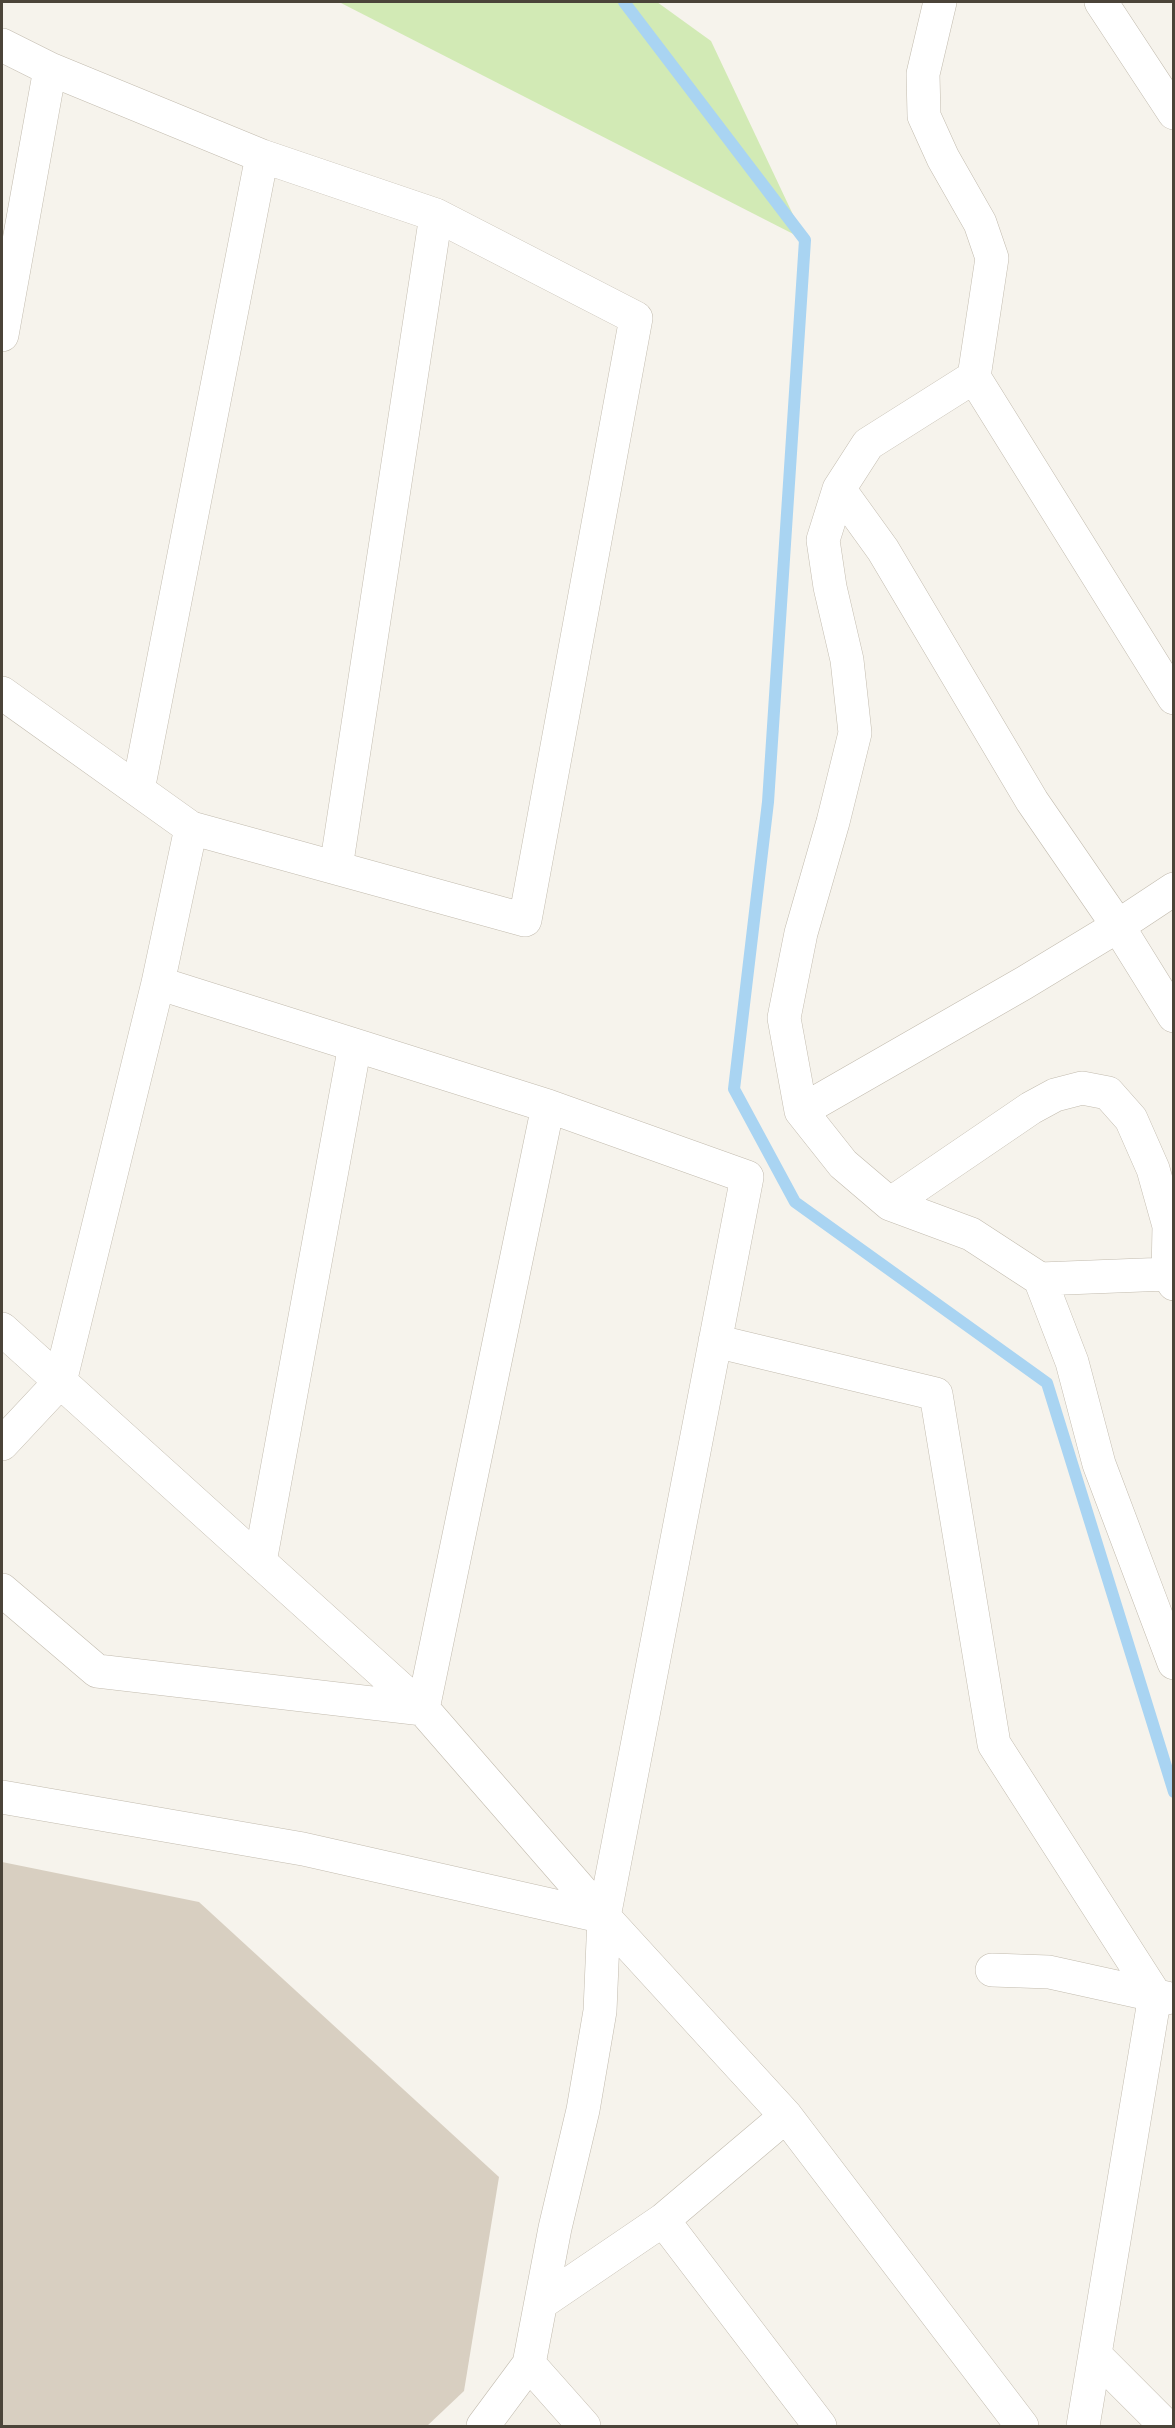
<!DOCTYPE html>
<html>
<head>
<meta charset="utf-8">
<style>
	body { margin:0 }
	#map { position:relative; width:1175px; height:2428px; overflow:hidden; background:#f6f3ec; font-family:Overpass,sans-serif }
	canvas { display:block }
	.frame { position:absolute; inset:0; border:3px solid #4b4439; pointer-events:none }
</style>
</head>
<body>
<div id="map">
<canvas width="1175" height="2428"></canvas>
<div class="frame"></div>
</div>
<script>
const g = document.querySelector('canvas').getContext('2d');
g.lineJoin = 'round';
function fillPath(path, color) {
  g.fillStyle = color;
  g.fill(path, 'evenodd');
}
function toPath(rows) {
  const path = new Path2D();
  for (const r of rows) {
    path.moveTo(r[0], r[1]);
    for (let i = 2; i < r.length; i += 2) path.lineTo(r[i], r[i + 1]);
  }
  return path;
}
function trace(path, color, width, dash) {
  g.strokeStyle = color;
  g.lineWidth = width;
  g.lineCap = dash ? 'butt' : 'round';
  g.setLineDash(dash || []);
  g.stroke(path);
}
fillPath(toPath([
	[339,2,657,2,711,41,805,240]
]), '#d2eab5');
trace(toPath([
	[624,2,805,240,768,802,734,1089,795,1202,1047,1383,1174,1792]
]), '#a9d4f2', 12);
fillPath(toPath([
	[2,1862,199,1902,499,2177,464,2391,427,2426,2,2426]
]), '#d8cfc1');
const minor = toPath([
	[940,2,923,74,924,116,943,158,980,223,992,258,974,377,868,444,839,489,823,540,830,587,847,660,855,733,833,822,801,933,784,1018,801,1111,843,1164,890,1204,971,1234,1040,1279,1072,1362,1099,1464,1174,1663],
	[1101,2,1174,113],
	[2,45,50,69,262,156,436,215,636,318,525,920,191,828,2,693],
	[2,335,50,69],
	[974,377,1174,698],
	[839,489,883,550,1032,801,1118,926,1174,1016],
	[138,790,262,156],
	[336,868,436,215],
	[158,983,548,1106,747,1177,604,1917,600,2011,583,2110,555,2228,529,2364,483,2426],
	[801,1111,1024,983,1118,926,1174,889],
	[890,1204,1031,1108,1055,1095,1082,1088,1108,1093,1131,1119,1153,1169,1169,1226,1168,1274,1174,1284],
	[1040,1279,1168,1274,1174,1272],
	[2,1329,423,1709,604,1917,786,2116,1022,2426],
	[715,1341,936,1394,994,1744,1155,1995,1083,2426],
	[2,1444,60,1382,158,983,191,828],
	[260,1562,355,1045],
	[2,1590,97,1671,423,1709,548,1106],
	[2,1797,303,1849,604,1917],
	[992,1970,1049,1972,1167,1998],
	[663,2220,820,2426],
	[541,2303,663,2220,786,2116],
	[1095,2355,1166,2426],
	[529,2364,584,2426]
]);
trace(minor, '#c2bbae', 34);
trace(minor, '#fff', 33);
</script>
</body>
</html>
